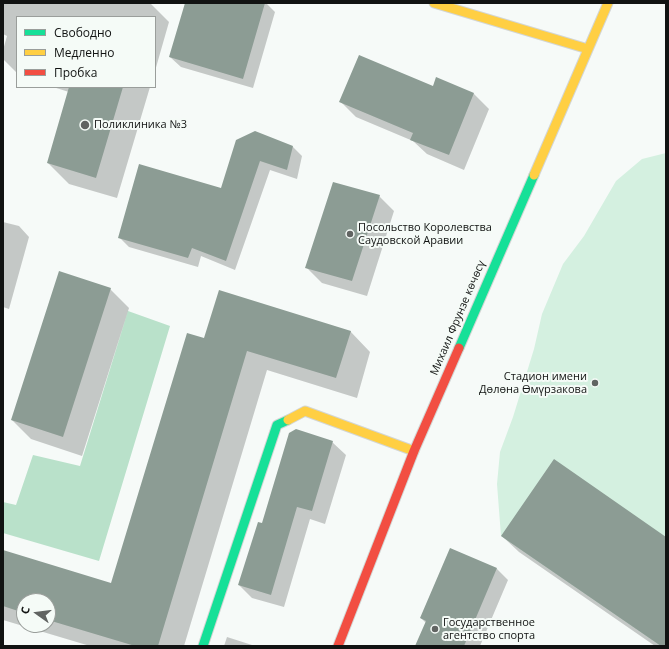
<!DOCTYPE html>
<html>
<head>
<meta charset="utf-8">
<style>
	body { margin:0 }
	#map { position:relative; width:669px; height:649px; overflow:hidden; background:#f6faf8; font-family:"Open Sans",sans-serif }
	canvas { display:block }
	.frame { position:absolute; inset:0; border:4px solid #111312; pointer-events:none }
	.legend { position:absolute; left:16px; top:16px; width:140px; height:72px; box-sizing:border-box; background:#f5fbf7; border:1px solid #9a9e9b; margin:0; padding:5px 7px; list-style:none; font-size:12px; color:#111312 }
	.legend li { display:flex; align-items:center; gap:8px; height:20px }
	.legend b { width:20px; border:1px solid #9a9e9b }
	.north { position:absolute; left:16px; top:593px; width:40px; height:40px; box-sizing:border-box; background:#f5fbf7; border:1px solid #9a9e9b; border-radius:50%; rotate:284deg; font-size:11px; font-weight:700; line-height:16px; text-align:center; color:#111312 }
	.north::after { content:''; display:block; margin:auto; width:14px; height:18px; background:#616462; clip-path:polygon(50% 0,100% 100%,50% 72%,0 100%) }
</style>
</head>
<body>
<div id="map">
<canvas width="669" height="649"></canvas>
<div class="frame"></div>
<ul class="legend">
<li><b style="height:5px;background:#16e098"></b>Свободно</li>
<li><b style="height:5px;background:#ffcf43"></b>Медленно</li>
<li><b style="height:5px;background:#f24e42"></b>Пробка</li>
</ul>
<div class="north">С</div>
</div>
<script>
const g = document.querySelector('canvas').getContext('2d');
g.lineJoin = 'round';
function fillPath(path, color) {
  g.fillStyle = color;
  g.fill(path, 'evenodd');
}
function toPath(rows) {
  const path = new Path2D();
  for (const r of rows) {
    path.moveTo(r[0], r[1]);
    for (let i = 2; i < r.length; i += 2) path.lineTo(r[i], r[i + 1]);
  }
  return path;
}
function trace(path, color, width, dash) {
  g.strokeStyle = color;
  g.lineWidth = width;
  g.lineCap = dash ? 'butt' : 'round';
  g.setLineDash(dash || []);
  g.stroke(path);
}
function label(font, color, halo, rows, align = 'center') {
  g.font = font + ' "Open Sans",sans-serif';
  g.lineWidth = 4;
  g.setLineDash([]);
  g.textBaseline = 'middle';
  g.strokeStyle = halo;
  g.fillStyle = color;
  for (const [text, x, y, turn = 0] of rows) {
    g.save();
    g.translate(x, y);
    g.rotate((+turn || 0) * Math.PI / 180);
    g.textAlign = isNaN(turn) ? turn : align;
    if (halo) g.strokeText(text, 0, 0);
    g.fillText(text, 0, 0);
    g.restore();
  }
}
fillPath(toPath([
	[666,153,666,646,661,646,501,536,497,484,500,452,513,417,534,349,542,314,563,264,584,236,616,181,642,159]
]), '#d4f0e0');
fillPath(toPath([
	[128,311,170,326,99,561,3,533,3,502,16,505,33,455,80,466]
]), '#b9e1ca');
fillPath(toPath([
	[3,3,150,3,169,22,155,71,155,17,17,17,17,73,3,59,3,50,7,36,3,34],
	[186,3,266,3,275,12,253,88,181,67,170,57],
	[437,79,474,94,489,109,464,170,427,154,413,141,356,117,341,102,433,87],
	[53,87,150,87,117,198,69,184,48,163,69,92],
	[237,141,293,147,302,156,297,179,270,170,235,270,201,256,198,267,129,247,119,237,222,189],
	[379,196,394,211,367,296,322,283,307,268],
	[3,222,19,226,29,237,9,309,3,307],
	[110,289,129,308,82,456,31,439,12,420],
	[350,331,370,352,357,398,267,370,184,646,90,646,3,620,3,551,112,585,205,339],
	[24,601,48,601,48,625,24,625],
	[332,442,346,455,325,524,310,519,284,607,252,598,239,585,263,524],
	[502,536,666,538,666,646,655,646,519,552],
	[451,549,497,569,508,580,480,646,417,646,426,623,421,618],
	[227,637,252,645,254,646,224,646]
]), '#0003');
fillPath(toPath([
	[185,3,265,3,243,79,169,57],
	[359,55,433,86,436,77,474,93,449,155,410,140,413,133,339,102],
	[69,87,123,87,96,178,47,163],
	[255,131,293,146,287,170,260,161,226,261,192,248,188,258,118,238,139,164,221,188,236,140],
	[333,182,380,195,352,281,305,268],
	[59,271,111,288,63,437,11,420],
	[219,290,351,331,336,378,247,351,158,646,135,646,48,620,48,601,24,601,24,613,3,606,3,550,111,583,187,333,204,338],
	[296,429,333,441,312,511,297,507,271,595,238,585,258,522,262,523,289,433],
	[554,459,666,537,666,646,661,646,501,536],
	[450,548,497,568,464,646,415,646,426,621,420,618]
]), '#8c9c94');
const fast = toPath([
	[459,348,534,175],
	[203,646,277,425,288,420]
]);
const slow = toPath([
	[434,3,588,49],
	[534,175,608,3],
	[288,420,305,411,414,451]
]);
const jam = toPath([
	[338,646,414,451,459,348]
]);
trace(fast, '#d3d6d4', 11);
trace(slow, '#d3d6d4', 11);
trace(jam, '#d3d6d4', 11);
trace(fast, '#16e098', 9);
trace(slow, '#ffcf43', 9);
trace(jam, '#f24e42', 9);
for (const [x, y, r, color] of [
	[85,125,5,"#616462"],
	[350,234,4,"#616462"],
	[595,383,4,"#616462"],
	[435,629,4,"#616462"]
]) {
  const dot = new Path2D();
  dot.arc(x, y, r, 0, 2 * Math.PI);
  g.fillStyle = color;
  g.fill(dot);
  trace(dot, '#f5fbf7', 1.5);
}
label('11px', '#111312', '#f5fbf7', [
	["Поликлиника №3",94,125],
	["Посольство Королевства",358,228],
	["Саудовской Аравии",358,241],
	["Стадион имени",587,377,"right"],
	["Дөлөна Өмүрзакова",587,390,"right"],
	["Государственное",443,623],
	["агентство спорта",443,636]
], 'left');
label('11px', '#111312', '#f5fbf7', [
	["Михаил Фрунзе көчөсү",458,318,-67]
]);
</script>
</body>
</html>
